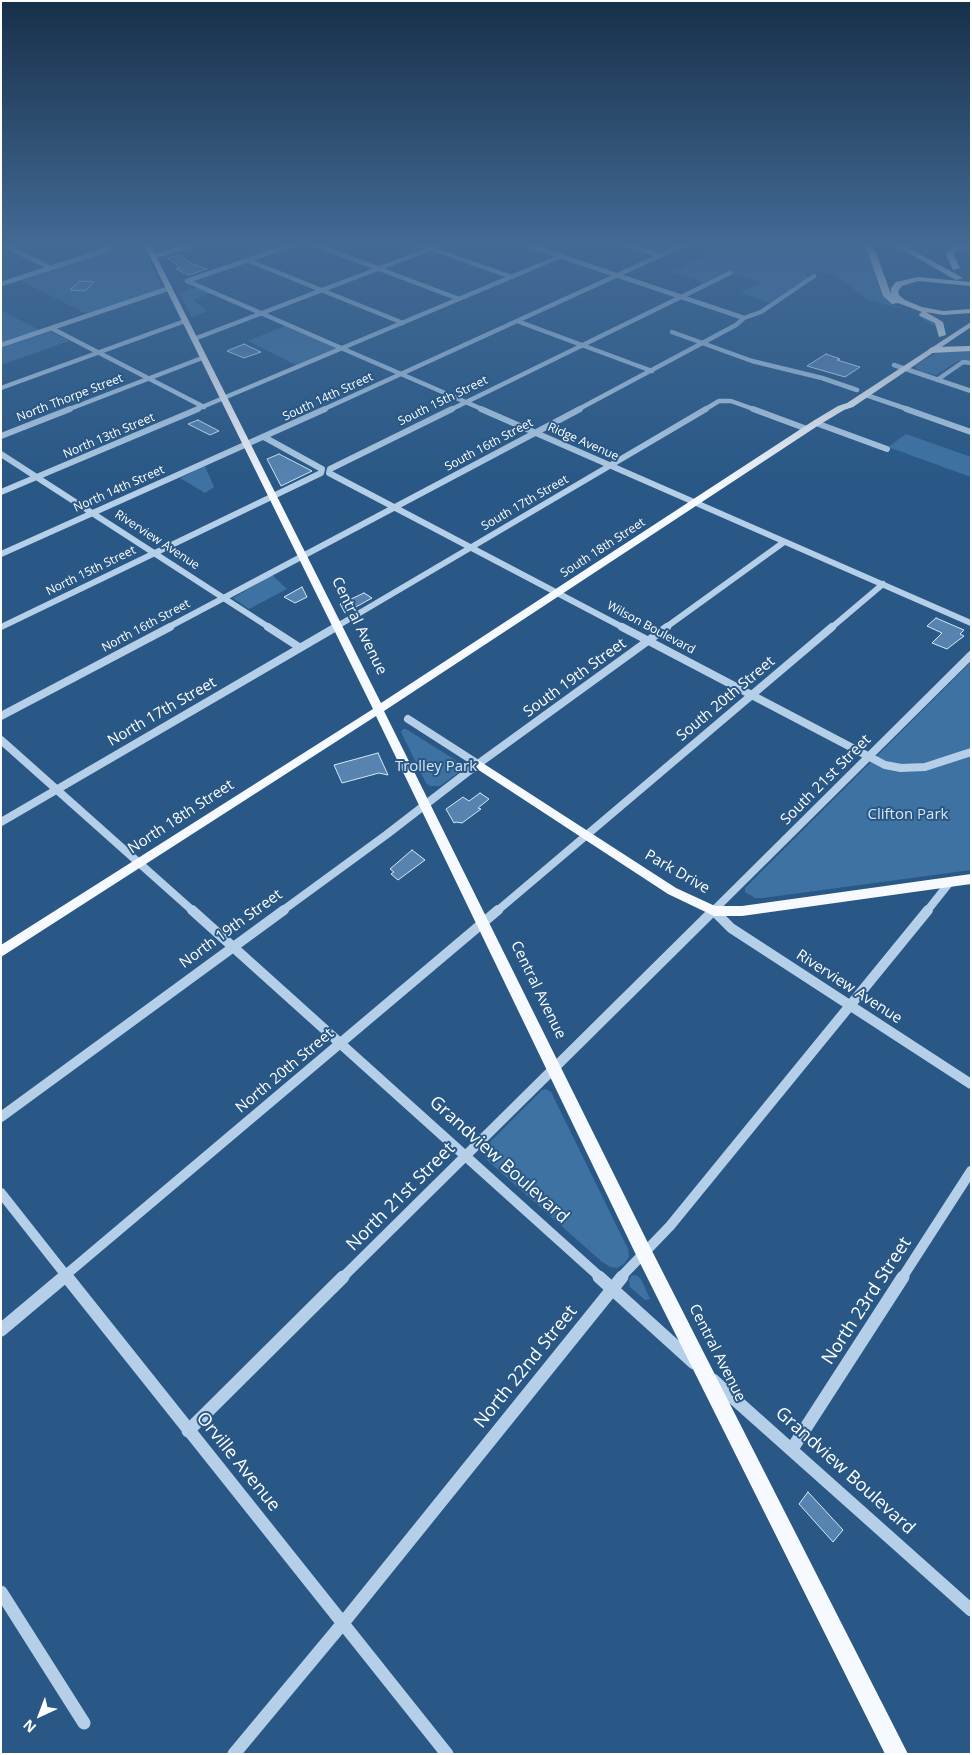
<!DOCTYPE html>
<html>
<head>
<meta charset="utf-8">
<style>
	body { margin:0 }
	#map { position:relative; width:972px; height:1755px; overflow:hidden; background:#295886; font-family:"Open Sans",sans-serif }
	canvas { display:block }
	.frame { position:absolute; inset:0; border:2px solid #fff; pointer-events:none }
	.north { position:absolute; left:15px; top:1690px; width:50px; height:50px; -webkit-text-stroke:4px #295886; paint-order:stroke; rotate:223deg; font-size:14px; font-weight:700; line-height:20px; text-align:center; color:#fff }
	.north::after { content:''; display:block; margin:auto; width:18px; height:22px; background:#fff; clip-path:polygon(50% 0,100% 100%,50% 72%,0 100%) }
</style>
</head>
<body>
<div id="map">
<canvas width="972" height="1755"></canvas>
<div class="frame"></div>
<div class="north">N</div>
</div>
<script>
const g = document.querySelector('canvas').getContext('2d');
g.lineJoin = 'round';
function fillPath(path, color) {
  g.fillStyle = color;
  g.fill(path, 'evenodd');
}
function toPath(rows) {
  const path = new Path2D();
  for (const r of rows) {
    path.moveTo(r[0], r[1]);
    for (let i = 2; i < r.length; i += 2) path.lineTo(r[i], r[i + 1]);
  }
  return path;
}
function trace(path, color, width, dash) {
  g.strokeStyle = color;
  g.lineWidth = width;
  g.lineCap = dash ? 'butt' : 'round';
  g.setLineDash(dash || []);
  g.stroke(path);
}
function label(font, color, halo, rows, align = 'center') {
  g.font = font + ' "Open Sans",sans-serif';
  g.lineWidth = 4;
  g.setLineDash([]);
  g.textBaseline = 'middle';
  g.strokeStyle = halo;
  g.fillStyle = color;
  for (const [text, x, y, turn = 0] of rows) {
    g.save();
    g.translate(x, y);
    g.rotate((+turn || 0) * Math.PI / 180);
    g.textAlign = isNaN(turn) ? turn : align;
    if (halo) g.strokeText(text, 0, 0);
    g.fillText(text, 0, 0);
    g.restore();
  }
}
fillPath(toPath([
	[733,242,815,242,819,245,826,245,839,254,853,247,851,242,862,242,867,251,882,295,888,301,900,308,936,322,937,328,914,313,867,299,835,276,816,270,805,273,808,277,770,303,741,293,760,282,726,272,704,283,671,272],
	[120,248,130,253,145,251,162,288,87,314,19,280],
	[196,287,210,293,193,300,208,311,192,317,179,293],
	[1,310,39,330,1,343],
	[285,326,337,348,298,366,248,341],
	[49,331,69,341,1,365,1,347],
	[971,350,971,360,958,361,936,375,920,371,914,366,936,353],
	[906,434,971,457,971,477,888,447],
	[205,466,214,487,205,493,180,478],
	[272,575,287,589,249,609,233,598],
	[971,662,971,870,763,898,755,898,745,892,745,888],
	[403,729,406,729,460,763,463,767,462,770,440,786,430,786,426,783,401,732],
	[546,1089,551,1092,628,1249,629,1257,624,1264,617,1268,610,1267,601,1261,487,1160,485,1155,491,1141,542,1090],
	[636,1275,641,1279,650,1299,645,1300,630,1287,629,1281,631,1276]
]), '#3e72a2');
const building = toPath([
	[180,255,192,264,207,269,189,275,176,269,180,268,168,258,180,255],
	[80,281,94,282,85,291,70,290,80,281],
	[244,344,261,352,244,358,227,351,244,344],
	[826,354,840,359,837,360,860,367,845,377,807,366,826,354],
	[198,420,219,431,210,435,188,424,198,420],
	[279,454,312,471,281,486,267,459,279,454],
	[302,587,307,597,295,603,284,597,302,587],
	[364,593,372,598,345,613,340,604,364,593],
	[936,618,964,630,960,634,964,636,947,649,932,643,942,633,927,626,936,618],
	[378,753,388,775,379,773,342,783,334,765,378,753],
	[480,793,489,799,478,808,481,809,462,823,456,822,454,823,446,809,463,797,469,801,480,793],
	[412,850,425,860,398,880,391,874,394,872,390,869,412,850],
	[808,1492,843,1530,833,1542,799,1504,808,1492]
]);
fillPath(building, '#5683af');
trace(building, '#d7e7f6', 1);
trace(toPath([
	[97,242,109,249],
	[308,242,459,299],
	[412,242,512,277],
	[518,242,744,318],
	[617,242,661,256],
	[1,244,51,268],
	[153,257,201,242],
	[247,260,403,323],
	[187,281,484,410],
	[187,281,300,242],
	[1,284,109,249],
	[517,321,652,371],
	[51,328,204,407],
	[672,332,752,361,822,378,857,390],
	[194,339,448,242],
	[1,345,170,288],
	[894,365,971,391],
	[937,380,963,362,971,363],
	[1,388,185,321],
	[866,395,910,410],
	[67,410,202,358],
	[195,410,561,256],
	[322,410,690,242],
	[450,410,730,273],
	[577,410,736,325,744,318,761,312,814,276],
	[704,410,719,401,731,401,756,410]
]), '#b4cfe7', 4.5);
trace(toPath([
	[452,409,330,469,329,473,624,628],
	[481,409,971,623],
	[753,409,807,429],
	[906,409,971,432],
	[816,423,887,449],
	[1,436,70,409],
	[1,454,270,628],
	[1,492,198,409],
	[1,554,325,409],
	[1,627,321,473,322,469,264,437],
	[167,628,580,409],
	[334,628,706,409],
	[665,628,784,542],
	[831,628,883,584]
]), '#b4cfe7', 6);
trace(toPath([
	[268,627,299,647],
	[622,627,885,765,901,768,925,767,971,752],
	[1,716,170,627],
	[408,719,478,764],
	[1,740,193,911],
	[1,822,336,627],
	[282,911,386,835,478,764,667,627],
	[497,911,832,627],
	[713,911,971,655],
	[927,911,950,882]
]), '#b4cfe7', 8);
trace(toPath([
	[192,910,601,1278],
	[714,911,731,928,971,1084],
	[1,1117,284,910],
	[1,1193,68,1278],
	[62,1278,498,910],
	[342,1278,714,910],
	[620,1278,670,1226,928,910],
	[902,1278,971,1171]
]), '#b4cfe7', 10);
trace(toPath([
	[67,1277,447,1754],
	[599,1277,694,1363],
	[1,1330,64,1277],
	[713,1380,971,1610],
	[188,1431,343,1277],
	[792,1449,903,1277],
	[1,1592,84,1723],
	[234,1754,343,1623,622,1277]
]), '#b4cfe7', 13);
fillPath(toPath([
	[143,242,149,242,381,703,813,421,838,406,847,403,971,322,971,327,853,407,844,410,819,425,384,711,650,1247,908,1754,885,1754,638,1259,376,716,1,957,1,945,373,709,143,242],
	[478,760,676,888,715,906,742,906,971,874,971,884,742,916,714,916,668,894,474,767,472,764,478,760]
]), '#f6f9fe');
fillPath(toPath([
	[862,242,869,242,876,253,891,294,891,288,896,282,918,277,971,282,971,286,918,281,902,286,898,291,899,295,905,300,922,307,943,311,971,309,971,313,943,315,926,312,943,322,946,335,939,337,935,323,920,316,919,314,922,312,898,303,892,304,883,296,868,253,862,242],
	[889,242,898,242,963,278,956,280,889,242],
	[971,242,971,246,954,252,954,255,960,268,953,270,946,255,947,251,958,244,971,242],
	[971,346,971,351,932,353,928,350,932,347,971,346]
]), '#fff');
const sky = g.createLinearGradient(0, 0, 0, 488);
sky.addColorStop(0, '#17304a');
sky.addColorStop(0.5, '#436a95');
sky.addColorStop(1, '#436a9500');
g.fillStyle = sky;
g.fillRect(0, 0, 972, 488);
label('12px', '#fff', '#295886', [
	["South 14th Street",328,397,-25],
	["North Thorpe Street",70,398,-21],
	["South 15th Street",443,401,-26],
	["North 13th Street",109,436,-23],
	["Ridge Avenue",583,442,24],
	["South 16th Street",489,445,-28],
	["North 14th Street",119,489,-24],
	["South 17th Street",525,503,-30],
	["Riverview Avenue",157,540,33],
	["South 18th Street",603,548,-33],
	["North 15th Street",91,571,-26],
	["North 16th Street",146,626,-28],
	["Wilson Boulevard",651,628,28]
]);
label('15px', '#fff', '#295886', [
	["Central Avenue",359,626,64],
	["South 19th Street",575,678,-36],
	["South 20th Street",726,699,-40],
	["North 17th Street",162,712,-30],
	["South 21st Street",826,780,-45],
	["North 18th Street",181,817,-33],
	["Park Drive",677,872,30],
	["North 19th Street",231,929,-36],
	["Riverview Avenue",849,987,33],
	["Central Avenue",538,990,64],
	["North 20th Street",285,1071,-40],
	["Central Avenue",717,1353,63]
]);
label('15px', '#d7e7f6', '#295886', [
	["Trolley Park",436,767],
	["Clifton Park",908,815]
]);
label('18px', '#fff', '#295886', [
	["Grandview Boulevard",499,1160,42],
	["North 21st Street",401,1197,-45],
	["North 23rd Street",867,1301,-57],
	["North 22nd Street",526,1367,-51],
	["Orville Avenue",238,1462,51],
	["Grandview Boulevard",845,1471,42]
]);
</script>
</body>
</html>
